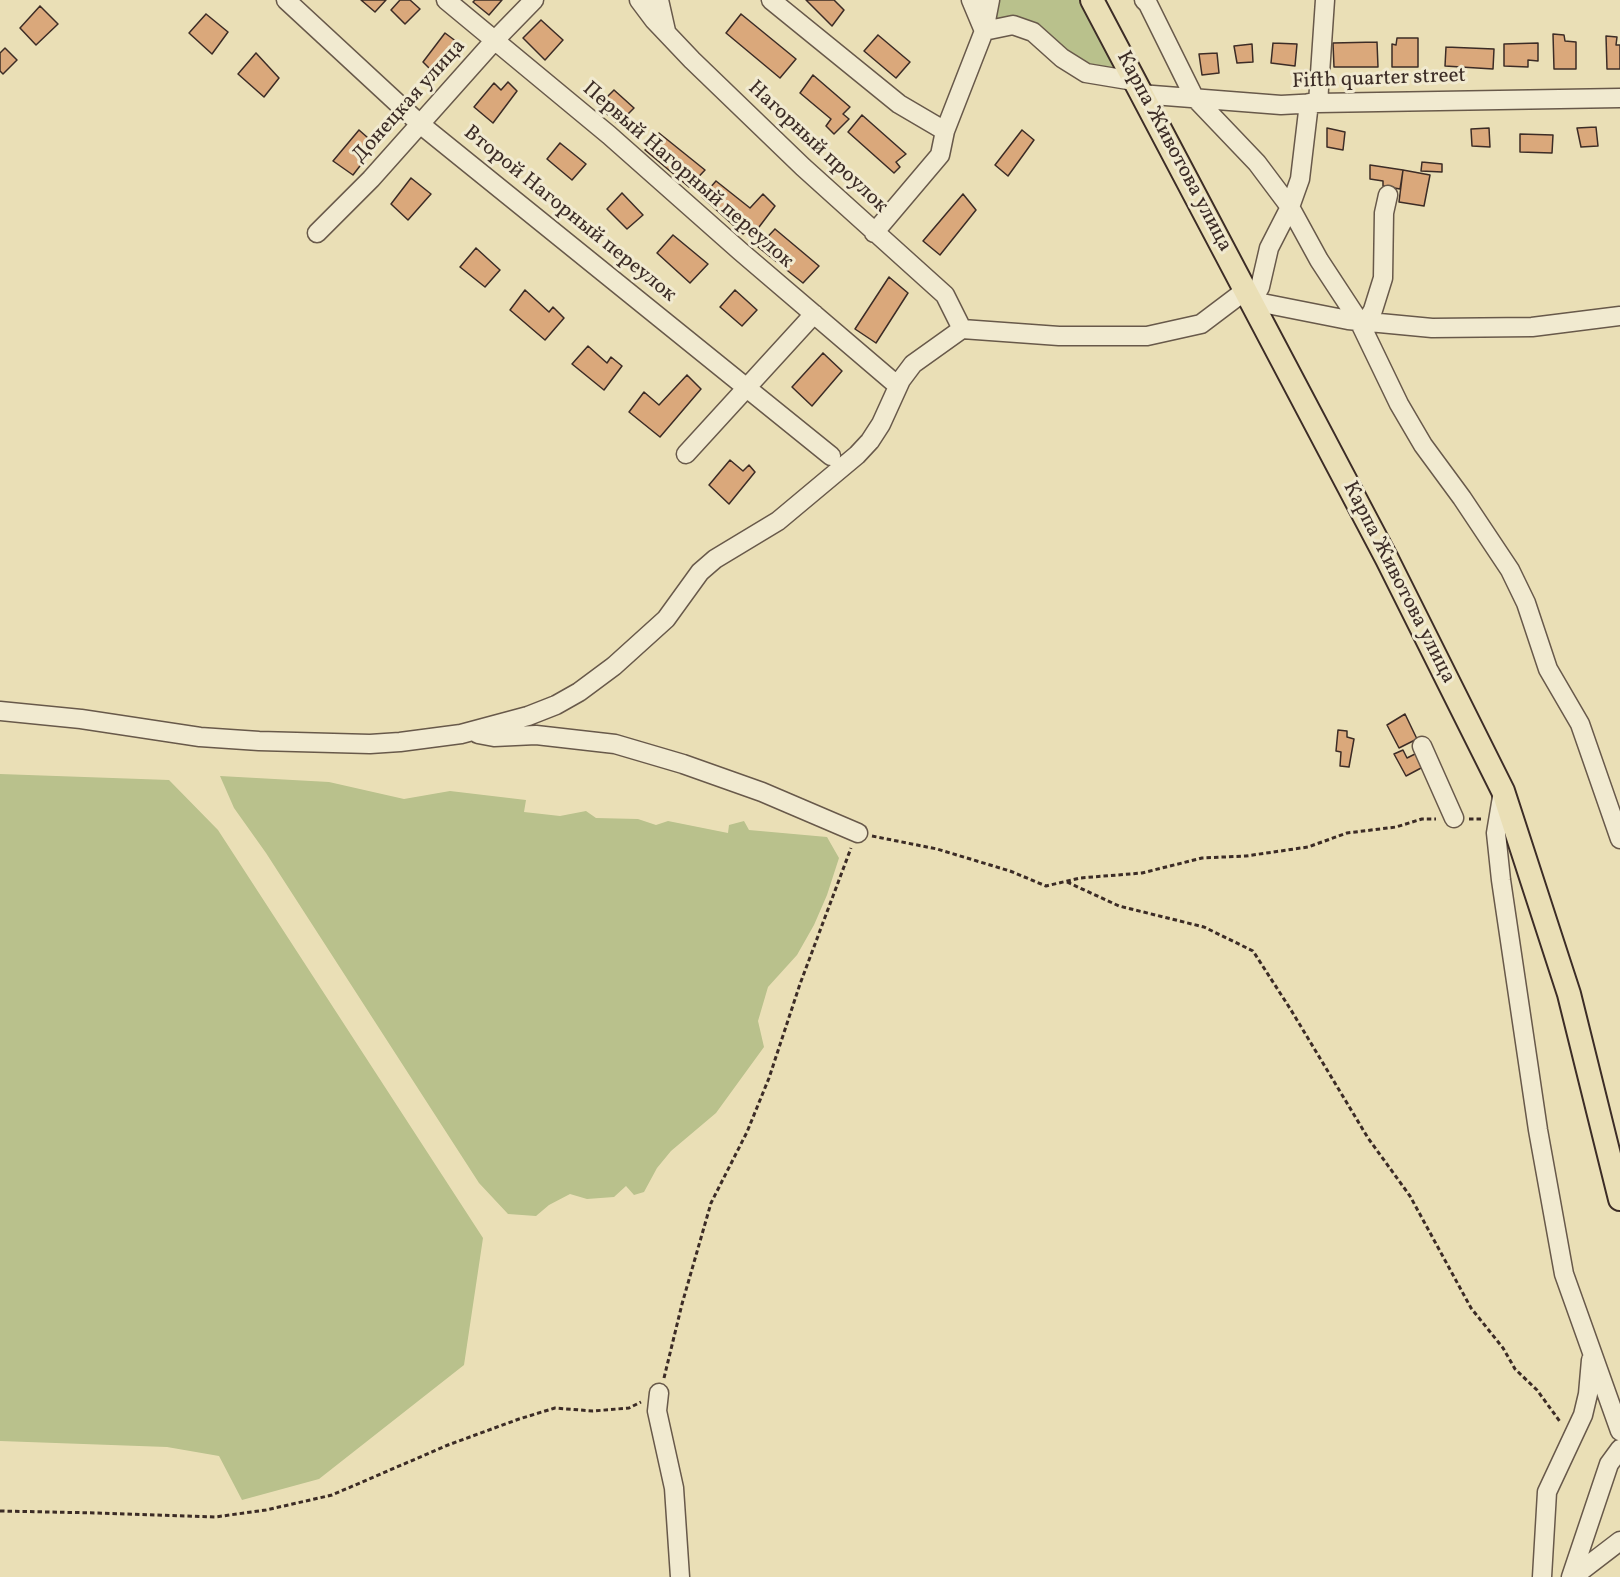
<!DOCTYPE html>
<html>
<head>
<meta charset="utf-8">
<style>
	body { margin:0 }
	canvas { display:block; background:#eadfb6 }
</style>
</head>
<body>
<canvas width="1620" height="1577"></canvas>
<script>
const g = document.querySelector('canvas').getContext('2d');
g.lineJoin = 'round';
function fillPath(path, color) {
  g.fillStyle = color;
  g.fill(path, 'evenodd');
}
function toPath(rows) {
  const path = new Path2D();
  for (const r of rows) {
    path.moveTo(r[0], r[1]);
    for (let i = 2; i < r.length; i += 2) path.lineTo(r[i], r[i + 1]);
  }
  return path;
}
function trace(path, color, width, dash) {
  g.strokeStyle = color;
  g.lineWidth = width;
  g.lineCap = dash ? 'butt' : 'round';
  g.setLineDash(dash || []);
  g.stroke(path);
}
function label(font, color, halo, rows, align = 'center') {
  g.font = font + ' Vollkorn,serif';
  g.lineWidth = 6;
  g.setLineDash([]);
  g.textBaseline = 'middle';
  g.strokeStyle = halo;
  g.fillStyle = color;
  for (const [text, x, y, turn = 0] of rows) {
    g.save();
    g.translate(x, y);
    g.rotate((+turn || 0) * Math.PI / 180);
    g.textAlign = isNaN(turn) ? turn : align;
    if (halo) g.strokeText(text, 0, 0);
    g.fillText(text, 0, 0);
    g.restore();
  }
}
fillPath(toPath([
	[997,0,1080,0,1118,73,1100,70,993,20],
	[0,774,169,780,218,830,483,1238,464,1365,319,1479,242,1500,219,1456,167,1447,0,1441],
	[220,776,329,782,404,799,450,791,526,800,524,812,560,816,586,811,596,818,638,819,656,825,668,821,728,833,729,825,744,821,749,830,827,837,839,858,827,895,814,925,797,955,768,987,758,1021,764,1047,716,1113,671,1151,657,1168,644,1192,634,1195,626,1186,614,1197,587,1199,570,1194,549,1205,536,1216,508,1214,479,1183,266,853,234,808]
]), '#b9c18c');
const building = toPath([
	[361,0,386,0,375,12,361,0],
	[400,0,410,0,420,9,405,24,391,10,400,0],
	[475,0,502,0,489,15,473,2,475,0],
	[806,0,834,0,844,10,832,26,806,0],
	[40,6,58,24,36,45,20,28,40,6],
	[206,14,228,32,212,54,189,33,206,14],
	[741,14,796,59,780,78,726,33,741,14],
	[541,20,563,40,545,60,523,38,541,20],
	[445,33,465,48,439,78,423,62,445,33],
	[1553,34,1564,35,1565,41,1576,42,1576,69,1554,69,1553,34],
	[878,35,910,62,896,78,864,51,878,35],
	[1606,36,1617,37,1616,45,1620,45,1620,69,1607,69,1606,36],
	[1397,38,1418,38,1418,67,1392,67,1392,44,1396,45,1397,38],
	[1377,42,1378,67,1334,67,1333,43,1377,42],
	[1273,43,1297,44,1295,66,1271,63,1273,43],
	[1538,43,1538,61,1528,60,1528,67,1504,66,1504,44,1538,43],
	[1252,44,1253,62,1237,63,1234,46,1252,44],
	[1446,47,1494,49,1493,69,1445,66,1446,47],
	[5,48,17,60,3,74,0,71,0,53,5,48],
	[256,53,279,78,264,97,238,74,256,53],
	[1217,53,1219,73,1202,75,1199,54,1217,53],
	[813,75,850,107,843,114,849,119,834,134,826,126,831,119,800,93,813,75],
	[508,82,517,91,493,123,474,107,494,83,501,90,508,82],
	[614,90,634,108,618,124,598,106,614,90],
	[862,115,906,154,896,162,900,167,894,173,848,132,862,115],
	[1596,127,1598,146,1581,147,1577,128,1596,127],
	[1327,128,1345,132,1343,150,1327,147,1327,128],
	[1489,128,1490,147,1472,146,1471,129,1489,128],
	[359,130,376,145,353,175,333,161,359,130],
	[1022,130,1034,140,1008,176,995,165,1022,130],
	[659,133,705,170,689,187,645,150,659,133],
	[1520,134,1553,135,1552,153,1520,152,1520,134],
	[560,143,586,164,572,180,547,159,560,143],
	[1422,162,1442,164,1442,172,1421,171,1422,162],
	[1370,165,1403,170,1400,189,1383,186,1383,181,1370,179,1370,165],
	[1403,170,1430,175,1424,206,1399,202,1403,170],
	[411,178,431,194,408,220,391,204,411,178],
	[716,181,750,208,763,194,775,206,756,231,750,227,743,234,702,197,716,181],
	[622,193,643,215,627,229,607,209,622,193],
	[963,194,976,210,940,255,923,241,963,194],
	[775,229,819,266,803,283,758,247,775,229],
	[673,235,708,264,690,283,657,253,673,235],
	[476,248,500,270,485,287,460,267,476,248],
	[889,277,908,293,876,343,855,329,889,277],
	[525,290,549,312,553,307,564,318,545,340,510,310,525,290],
	[735,290,757,310,742,326,720,307,735,290],
	[588,346,607,363,611,357,622,366,604,390,572,364,588,346],
	[823,353,842,371,812,406,792,387,823,353],
	[687,375,701,389,660,437,629,412,644,392,659,405,687,375],
	[730,460,743,471,749,465,755,472,729,504,709,485,730,460],
	[1405,714,1417,739,1399,748,1387,725,1405,714],
	[1338,730,1347,731,1347,737,1354,739,1349,767,1340,766,1341,752,1336,751,1338,730],
	[1403,750,1407,758,1417,753,1423,767,1406,776,1394,754,1403,750]
]);
fillPath(building, '#daa87b');
trace(building, '#3c2c26', 1.5);
const minor = toPath([
	[286,0,420,124,831,456],
	[446,0,609,135,740,251,898,386],
	[639,0,654,20,692,60,803,167,945,295,962,329],
	[659,0,666,31],
	[771,0,899,104,945,131],
	[971,0,984,31,1013,25,1033,32,1062,58,1086,73,1134,81],
	[1144,0,1148,4,1194,97,1257,163,1290,207,1319,260,1359,321,1399,404,1423,445,1462,498,1510,570,1526,603,1548,669,1580,724,1620,839],
	[1140,94,1281,105,1318,103,1620,98],
	[1309,103,1300,179,1290,207,1269,248,1260,287,1252,301,1348,320,1432,328,1532,327,1620,316],
	[1318,103,1325,0],
	[317,233,371,179,494,41,534,0],
	[874,233,940,155,945,131,984,31,990,0],
	[1366,322,1373,310,1383,278,1384,213,1388,195],
	[686,454,814,314],
	[0,711,81,719,200,737,259,741,370,744,400,742,461,734,528,716,556,705,579,692,614,666,666,619,700,572,715,559,778,521,857,455,870,441,881,424,901,380,913,364,962,329,1059,336,1147,336,1201,324,1246,290],
	[478,734,494,737,536,735,615,744,683,764,762,792,858,833],
	[1422,746,1454,818],
	[1503,791,1496,833,1501,880,1538,1130,1555,1224,1564,1274,1620,1431],
	[659,1393,657,1411,674,1488,680,1577],
	[1542,1577,1547,1492,1583,1415,1588,1394,1591,1360],
	[1571,1577,1609,1464,1620,1449],
	[1573,1577,1620,1541]
]);
const major = toPath([
	[1092,0,1387,559,1503,791,1569,994,1620,1199]
]);
trace(minor, '#68594a', 21);
trace(major, '#3c2c26', 26);
trace(toPath([
	[1469,819,1484,819],
	[872,836,937,849,1010,871,1046,886,1080,878,1142,873,1202,858,1246,856,1308,847,1347,833,1396,827,1422,819,1436,819],
	[1067,882,1119,906,1204,927,1253,951,1291,1010,1368,1138,1410,1196,1471,1308,1503,1348,1515,1369,1537,1390,1561,1423],
	[664,1378,682,1304,711,1203,747,1132,769,1078,800,984,851,848],
	[0,1511,98,1513,215,1517,266,1510,332,1495,448,1445,519,1419,555,1408,593,1411,629,1408,641,1402]
]), '#3c2c26', 3, [4.5, 3]);
trace(minor, '#f1ead0', 18);
trace(major, '#eadfb6', 22);
label('21px', '#3c2c26', '#f1ead0', [
	["Fifth quarter street",1379,80,-2],
	["Донецкая улица",410,102,-48],
	["Нагорный проулок",817,148,43],
	["Карпа Животова улица",1173,152,62],
	["Первый Нагорный переулок",687,176,41],
	["Второй Нагорный переулок",569,215,39],
	["Карпа Животова улица",1398,583,63]
]);
</script>
</body>
</html>
